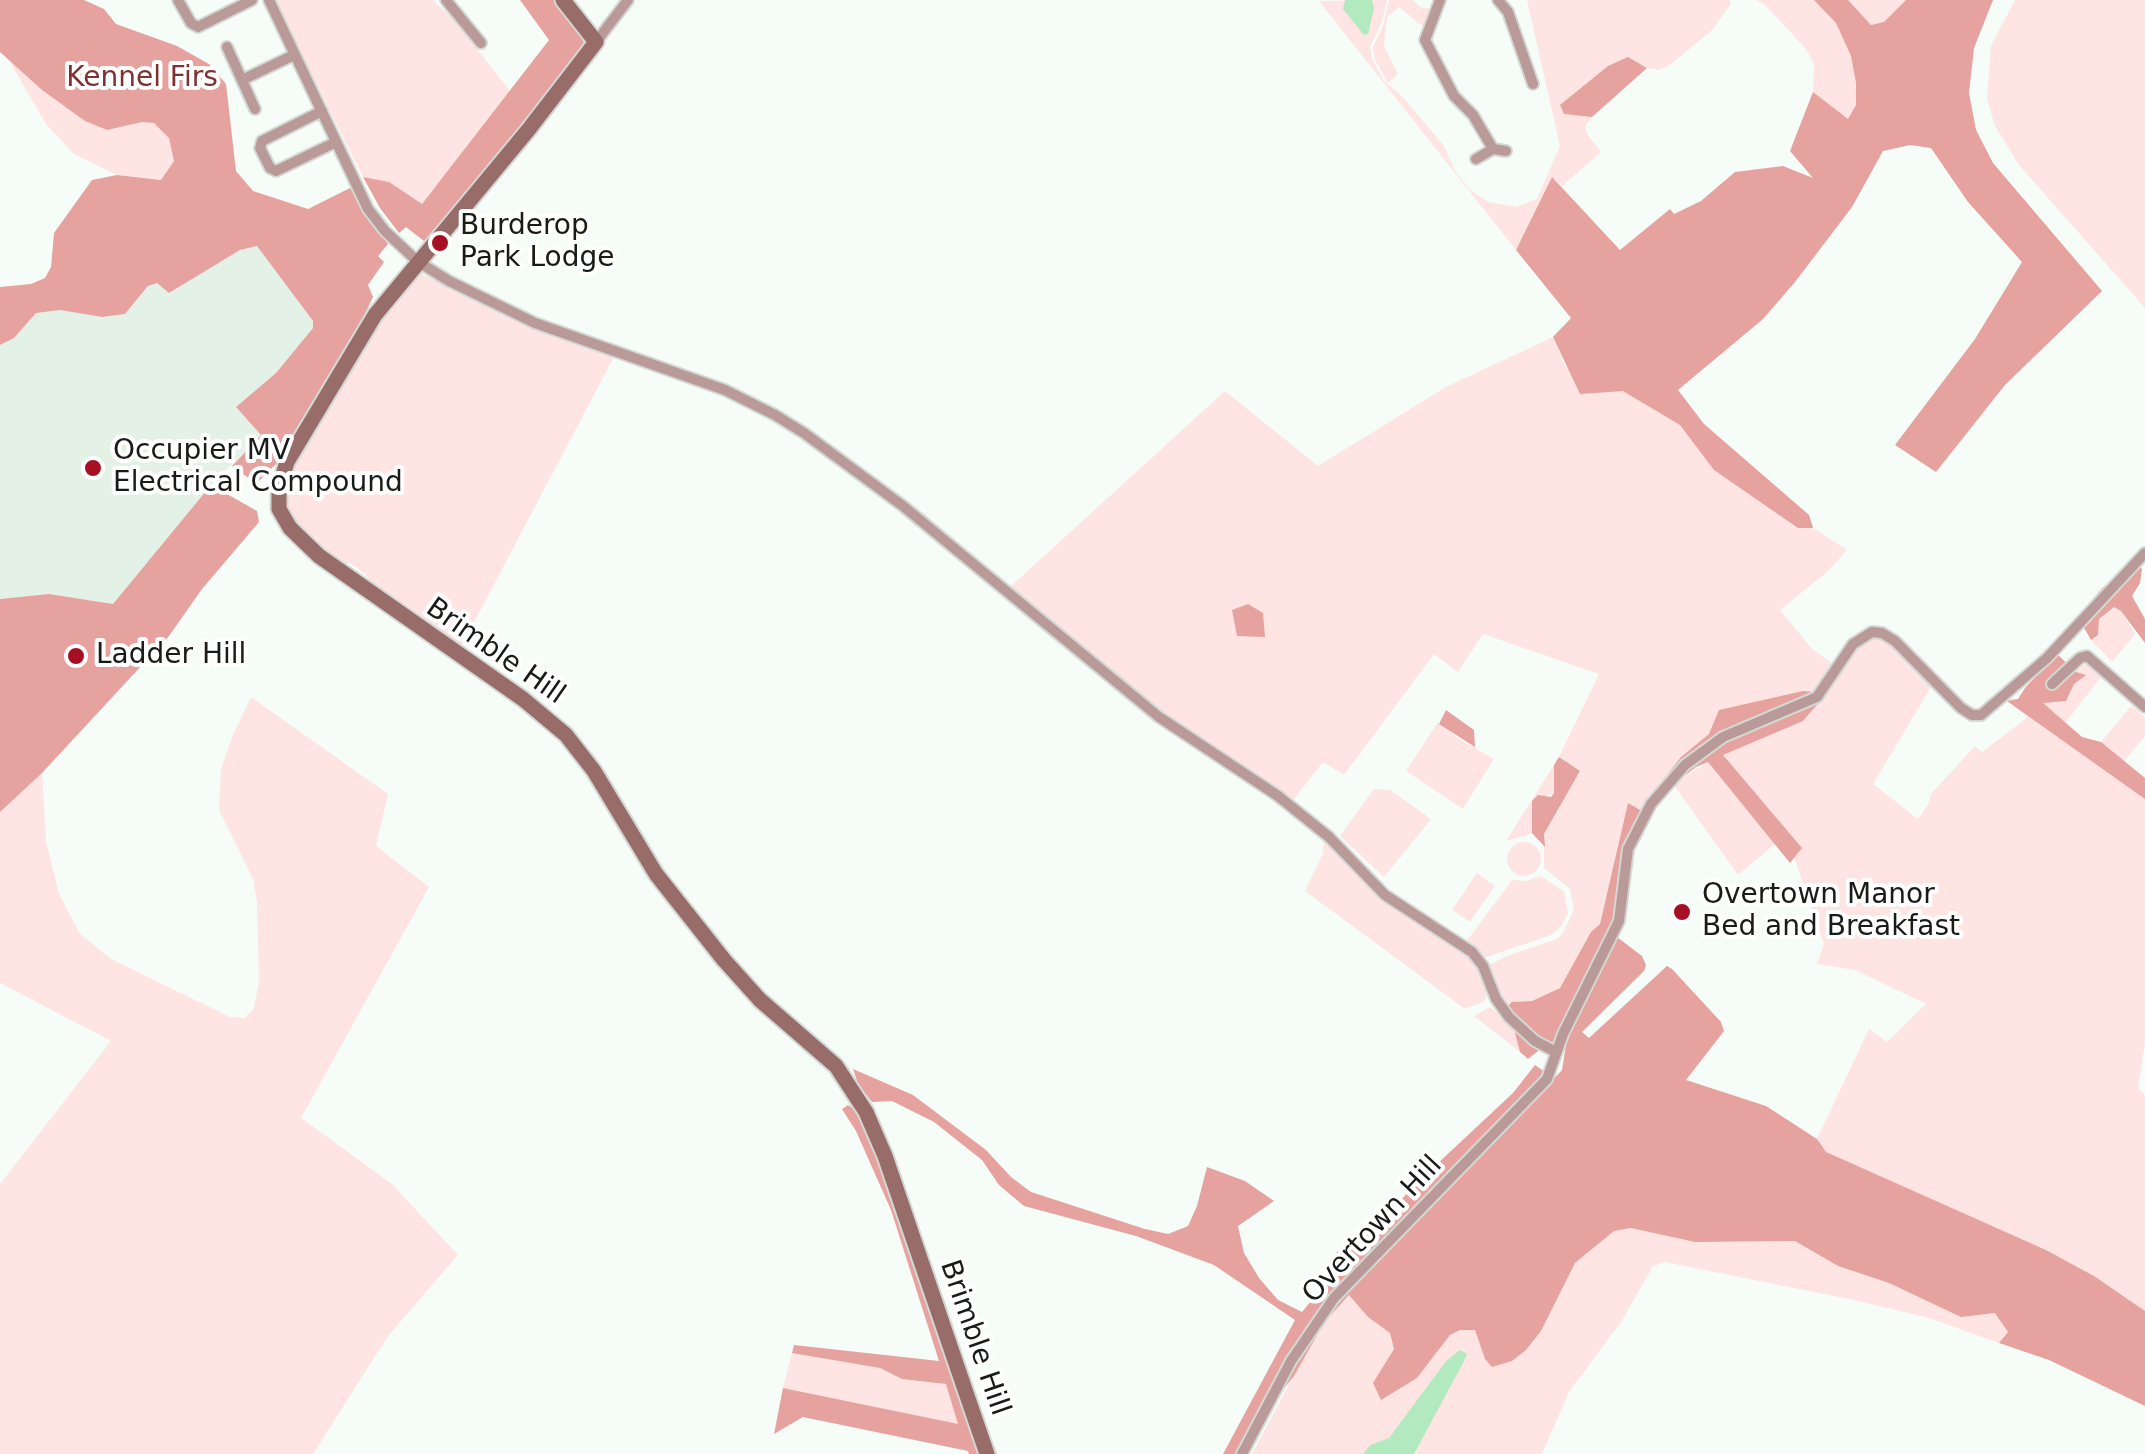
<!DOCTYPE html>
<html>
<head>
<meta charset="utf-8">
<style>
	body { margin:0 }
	canvas { display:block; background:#f6fcf7 }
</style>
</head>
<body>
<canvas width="2145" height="1454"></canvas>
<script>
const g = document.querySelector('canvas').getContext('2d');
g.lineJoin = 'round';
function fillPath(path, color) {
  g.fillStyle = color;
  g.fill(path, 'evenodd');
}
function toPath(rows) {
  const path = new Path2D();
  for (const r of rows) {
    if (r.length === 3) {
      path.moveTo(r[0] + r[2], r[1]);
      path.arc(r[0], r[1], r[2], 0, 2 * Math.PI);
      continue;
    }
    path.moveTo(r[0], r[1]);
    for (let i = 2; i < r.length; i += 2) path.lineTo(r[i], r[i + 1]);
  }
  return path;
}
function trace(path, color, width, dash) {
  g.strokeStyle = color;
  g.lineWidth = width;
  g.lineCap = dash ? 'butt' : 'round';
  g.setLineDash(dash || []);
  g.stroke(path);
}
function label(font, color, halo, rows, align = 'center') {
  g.font = font + ' "DejaVu Sans",sans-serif';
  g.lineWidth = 8;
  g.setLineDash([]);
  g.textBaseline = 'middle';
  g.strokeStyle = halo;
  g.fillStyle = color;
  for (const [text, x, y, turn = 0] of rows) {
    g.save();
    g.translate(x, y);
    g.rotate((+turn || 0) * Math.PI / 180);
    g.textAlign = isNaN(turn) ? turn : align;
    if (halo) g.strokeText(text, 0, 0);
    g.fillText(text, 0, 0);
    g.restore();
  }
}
fillPath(toPath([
	[257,246,313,321,313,328,276,373,236,407,262,435,211,485,113,604,49,594,0,599,0,345,14,338,36,313,60,310,102,317,125,314,148,287,157,282,169,293,240,250]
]), '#e4f1e7');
fillPath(toPath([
	[275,0,433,0,455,21,510,91,421,205,389,182,363,177],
	[1387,0,1382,22,1370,47,1372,58,1383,80,1401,95,1444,146,1455,171,1469,189,1488,202,1516,207,1537,199,1560,146,1527,0,1729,0,1731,4,1712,30,1670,65,1659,70,1647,68,1645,65,1564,114,1592,117,1585,126,1587,134,1601,152,1562,186,1552,177,1516,250,1319,1],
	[1389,0,1413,0,1420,7,1436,10,1426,26,1419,24,1399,7,1387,17,1384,46,1398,74,1388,83,1375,60,1373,47,1383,26],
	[1756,0,1814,0,1836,23,1851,56,1856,83,1856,105,1848,120,1813,92,1814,64,1806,49,1765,5],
	[1848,0,1906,0,1884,22,1871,25],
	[2015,0,2145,0,2145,308,2019,165,1995,126,1987,99,1991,46],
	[8,59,42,90,85,121,107,130,142,122,153,123,162,129,169,138,174,161,162,180,117,175,74,154,46,124],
	[418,272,542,332,615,355,461,647,376,589,364,573,349,562,346,564,318,547,303,535,291,518,285,499,288,479,303,447,392,303],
	[1553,337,1565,366,1593,391,1623,391,1704,424,1809,515,1813,528,1847,550,1827,572,1780,610,1812,649,1835,665,1816,692,1709,734,1681,757,1640,811,1628,803,1600,924,1591,933,1560,988,1532,1001,1512,1002,1510,1014,1499,998,1489,965,1507,956,1557,939,1563,933,1574,910,1570,889,1544,868,1544,835,1580,772,1559,757,1599,674,1483,634,1458,672,1434,654,1344,775,1323,762,1294,799,1178,723,1009,588,1225,391,1318,466,1446,387],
	[2114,607,2121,611,2135,634,2112,662,2091,640,2098,634,2099,619],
	[1874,635,1885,638,1914,664,1931,687,1873,784,1918,819,1929,803,1931,794,1975,746,1982,752,2028,717,2007,701,2012,698,2024,702,2066,680,2086,663,2101,677,2065,723,2096,748,2131,706,2145,717,2145,736,2116,771,2145,794,2145,1043,2138,1088,2145,1095,2145,1311,2094,1276,2046,1250,1846,1163,1825,1152,1817,1139,1869,1029,1887,1042,1926,1004,1855,970,1817,964,1824,944,1794,857,1801,848,1722,755,1803,721,1863,640],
	[251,697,388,794,376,846,429,887,301,1118,392,1184,458,1255,388,1336,313,1454,0,1454,0,1184,111,1041,0,983,0,812,42,773,46,841,59,894,80,934,111,959,230,1017,245,1018,254,1008,259,981,257,902,253,879,219,810,221,769,233,735],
	[1438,722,1459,739,1494,759,1463,809,1406,771],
	[1708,762,1775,844,1738,875,1673,784],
	[1554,765,1554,793,1532,801,1532,833,1506,841],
	[1374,789,1390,790,1431,819,1384,877,1340,836],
	[1324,838,1373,888,1463,948,1480,967,1487,988,1485,1001,1465,1009,1305,891,1323,853],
	[1524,859,17],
	[1477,873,1495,886,1470,922,1452,910],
	[1540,876,1564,891,1568,913,1561,927,1551,935,1484,958,1466,942,1512,880,1527,881],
	[1490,1007,1514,1026,1520,1052,1474,1016],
	[1631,1228,1695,1242,1795,1241,1838,1266,1889,1283,1961,1317,1995,1313,2009,1332,1999,1343,1929,1318,1854,1300,1665,1262,1653,1266,1621,1322,1569,1392,1542,1454,1414,1454,1467,1354,1446,1361,1389,1438,1370,1445,1363,1454,1252,1454,1310,1345,1324,1323,1350,1295,1368,1317,1390,1333,1394,1349,1417,1378,1450,1335,1460,1330,1475,1330,1485,1359,1541,1331,1575,1263,1614,1231],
	[792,1353,880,1368,902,1379,946,1384,959,1425,783,1388]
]), '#fee4e2');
fillPath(toPath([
	[0,0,84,0,104,9,116,24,177,46,209,64,226,84,236,171,253,191,308,209,350,188,388,244,378,256,384,262,368,285,373,297,349,347,281,459,259,481,254,482,232,466,261,435,236,407,276,373,313,328,313,321,257,246,240,250,169,293,157,283,148,286,125,314,102,317,60,310,36,313,14,338,0,345,0,287,31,284,45,278,51,267,54,233,92,180,117,175,161,180,174,161,169,138,154,123,142,122,107,130,85,121,42,90,0,52],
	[520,0,556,0,579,31,585,46,534,116,424,241,406,227,399,233,380,208,363,177,389,182,422,204,549,40],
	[1814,0,1848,0,1871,25,1884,22,1906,0,1993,0,1974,48,1969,93,1976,130,1993,163,2102,291,2005,385,1936,472,1895,445,1975,339,2022,262,1968,202,1931,148,1910,145,1883,151,1852,207,1795,282,1763,319,1678,390,1704,424,1809,515,1813,528,1798,528,1714,470,1680,425,1623,391,1580,394,1553,337,1571,318,1516,250,1552,177,1620,250,1670,209,1674,214,1701,201,1735,172,1783,166,1813,178,1790,151,1813,92,1848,119,1856,105,1856,83,1851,56,1836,23],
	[1628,57,1647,68,1592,117,1564,114,1560,105,1608,66],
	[211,485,257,511,259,522,202,589,169,636,42,773,0,812,0,599,49,594,113,604],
	[2138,565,2142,569,2140,583,2132,596,2145,619,2145,643,2121,611,2114,607,2099,619,2098,635,2091,640,2078,617,2103,587],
	[1248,604,1263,613,1265,637,1237,636,1232,610],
	[2057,654,2076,672,2086,675,2074,684,2066,701,2043,703,2082,737,2101,742,2145,778,2145,799,2007,701,2018,699,2025,688],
	[1803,691,1827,693,1803,721,1723,755,1802,848,1790,863,1708,762,1696,767,1640,811,1623,850,1618,902,1609,931,1642,956,1646,965,1644,971,1582,1032,1589,1038,1667,966,1672,969,1721,1022,1724,1031,1686,1080,1766,1106,1817,1139,1826,1152,2046,1250,2094,1276,2145,1311,2145,1406,2049,1360,1999,1343,2008,1332,1995,1313,1961,1317,1889,1283,1838,1266,1795,1241,1695,1242,1631,1228,1614,1231,1575,1263,1541,1331,1526,1350,1512,1361,1492,1367,1485,1359,1475,1330,1460,1330,1450,1335,1417,1378,1381,1400,1373,1383,1394,1349,1390,1333,1368,1317,1349,1295,1324,1323,1294,1376,1247,1435,1239,1454,1223,1454,1295,1320,1214,1265,1136,1236,1024,1206,999,1185,982,1160,934,1122,892,1101,872,1102,858,1084,853,1069,913,1095,986,1150,1011,1177,1031,1192,1145,1229,1168,1234,1188,1226,1197,1206,1207,1167,1245,1181,1274,1201,1238,1226,1244,1253,1259,1278,1278,1300,1302,1312,1328,1280,1330,1260,1339,1250,1346,1253,1354,1248,1421,1179,1513,1093,1535,1065,1545,1072,1540,1093,1562,1070,1567,1039,1548,1043,1528,1059,1520,1052,1508,1006,1512,1002,1532,1001,1560,988,1591,932,1600,924,1628,803,1640,810,1681,757,1709,734,1719,710],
	[1446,710,1474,730,1475,747,1439,724],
	[1559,757,1580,771,1544,834,1545,847,1532,833,1532,801,1538,795,1551,797,1554,793,1554,765],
	[848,1105,859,1112,889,1184,954,1372,975,1396,997,1454,969,1454,968,1451,803,1417,774,1434,783,1388,958,1424,946,1384,902,1379,880,1368,792,1353,794,1345,939,1361,891,1210,856,1131,842,1109]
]), '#e6a29e');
fillPath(toPath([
	[1345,0,1372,0,1374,8,1368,34,1364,35,1343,9],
	[1460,1350,1467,1354,1463,1363,1414,1454,1363,1454,1370,1445,1389,1438,1446,1361]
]), '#b2e9bf');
const street = toPath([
	[178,0,191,23,198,27,252,0],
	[269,0,368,209,385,231,417,261,449,281,535,323,725,390,775,415,804,433,903,506,1159,717,1278,796,1329,837,1385,895,1472,952,1483,966,1496,999,1509,1017,1535,1041,1556,1052],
	[446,0,481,43],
	[1440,0,1425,40,1454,96,1473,115,1493,149],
	[1498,0,1508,12,1533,84],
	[596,42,628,0],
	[227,47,255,109],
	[242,80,294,55],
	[322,111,262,141,260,148,270,168,276,171,336,142],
	[1476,159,1493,149,1506,151],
	[2052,684,2080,658,2087,656,2145,707],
	[1242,1454,1291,1361,1334,1298,1547,1079,1563,1034,1619,921,1628,849,1651,804,1685,765,1723,737,1817,697,1853,644,1872,632,1882,633,1895,641,1961,708,1972,715,1981,715,2047,658,2145,553]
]);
const secondary = toPath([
	[563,0,596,42,529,129,375,315,287,462,279,488,279,509,290,528,319,556,523,699,566,735,594,771,656,874,724,960,760,1000,836,1066,866,1112,885,1156,987,1454]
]);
trace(street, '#d3d8d3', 14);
trace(secondary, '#d3d8d3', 19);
trace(street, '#b99a98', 10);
trace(secondary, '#976c69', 15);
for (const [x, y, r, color] of [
	[440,243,10,"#a70f23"],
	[93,468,10,"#a70f23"],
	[76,656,10,"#a70f23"],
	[1682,912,10,"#a70f23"]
]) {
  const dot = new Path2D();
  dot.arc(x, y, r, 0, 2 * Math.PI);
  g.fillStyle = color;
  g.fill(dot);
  trace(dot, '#fff', 4);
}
label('28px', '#813030', '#fff', [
	["Kennel Firs",142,79]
]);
label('28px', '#191b19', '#fff', [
	["Burderop",460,227],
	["Park Lodge",460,259],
	["Occupier MV",113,452],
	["Electrical Compound",113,484],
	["Ladder Hill",96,656],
	["Overtown Manor",1702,896],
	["Bed and Breakfast",1702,928]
], 'left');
label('28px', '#191b19', '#fff', [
	["Brimble Hill",495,652,35],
	["Overtown Hill",1373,1230,-47],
	["Brimble Hill",974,1338,71]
]);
</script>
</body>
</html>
